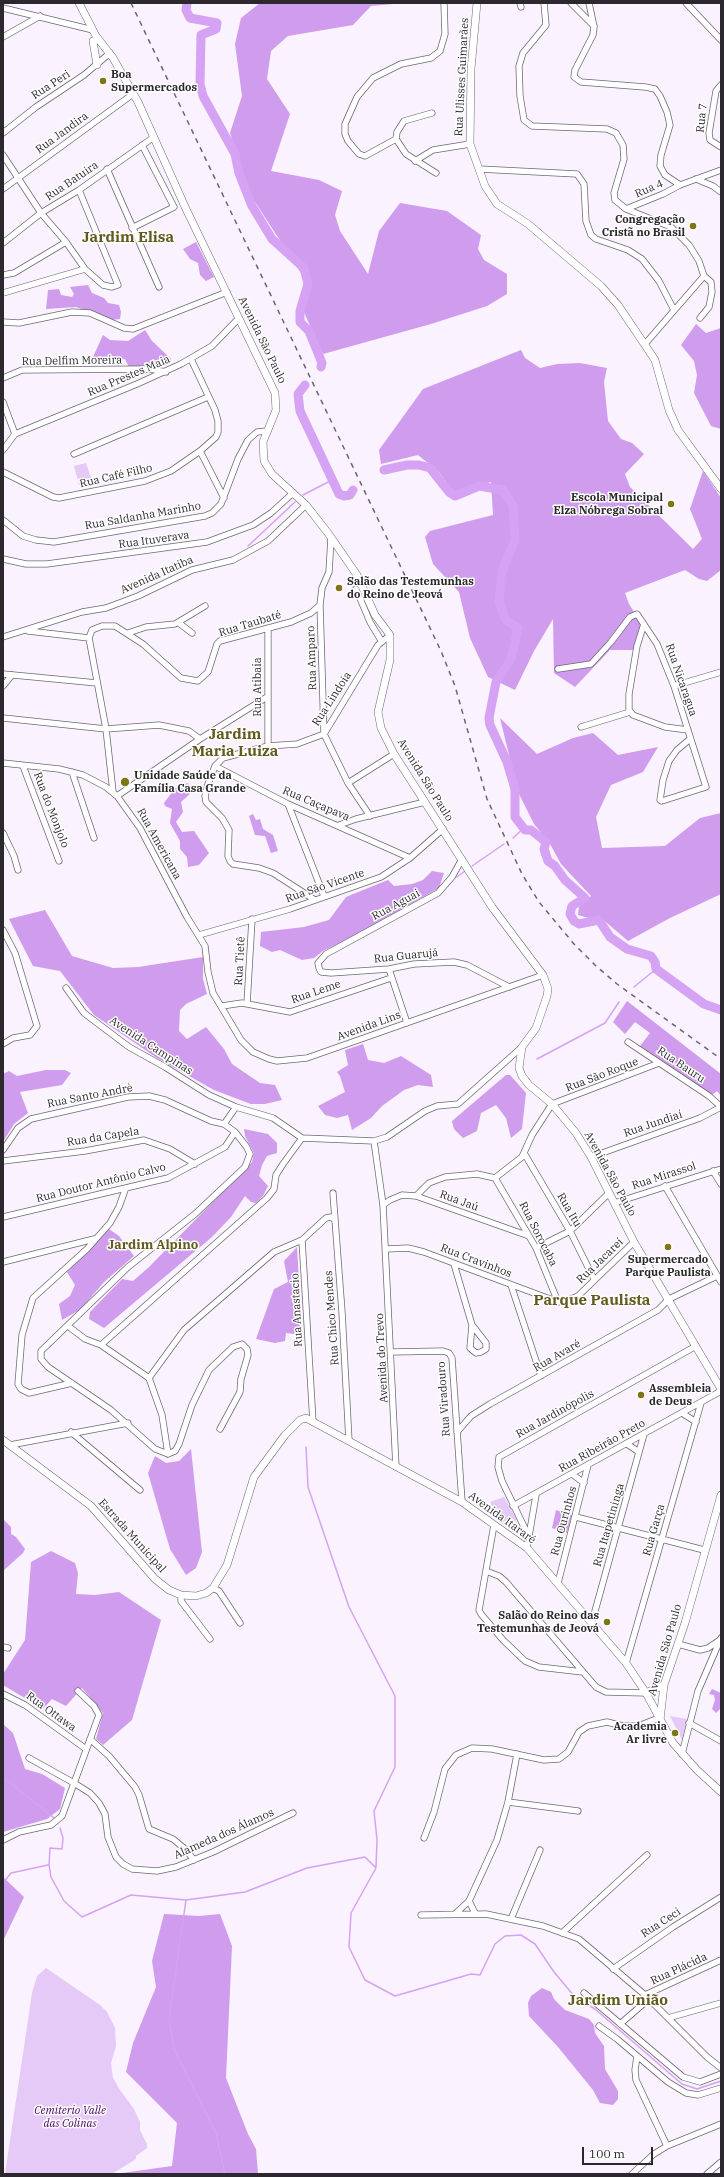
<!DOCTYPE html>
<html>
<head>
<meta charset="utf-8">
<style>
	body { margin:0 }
	#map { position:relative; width:724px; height:2177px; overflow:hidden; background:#faf2ff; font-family:"IBM Plex Serif",serif }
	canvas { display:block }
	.frame { position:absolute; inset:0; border:4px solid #2c292e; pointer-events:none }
	.scale { position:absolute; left:582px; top:2147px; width:71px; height:18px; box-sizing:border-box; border:2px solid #2c292e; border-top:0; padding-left:5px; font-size:12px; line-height:14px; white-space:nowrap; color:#2c292e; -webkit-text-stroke:3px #fff; paint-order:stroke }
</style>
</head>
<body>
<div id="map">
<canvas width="724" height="2177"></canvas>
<div class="frame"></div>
<div class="scale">100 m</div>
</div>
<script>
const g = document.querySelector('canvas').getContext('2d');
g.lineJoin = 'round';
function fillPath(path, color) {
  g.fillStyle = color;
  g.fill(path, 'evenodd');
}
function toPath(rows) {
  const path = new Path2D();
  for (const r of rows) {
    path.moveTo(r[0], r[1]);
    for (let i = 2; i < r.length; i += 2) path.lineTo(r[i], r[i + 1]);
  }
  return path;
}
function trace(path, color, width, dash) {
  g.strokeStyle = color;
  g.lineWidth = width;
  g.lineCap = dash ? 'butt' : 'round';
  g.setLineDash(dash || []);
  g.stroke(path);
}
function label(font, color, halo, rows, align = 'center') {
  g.font = font + ' "IBM Plex Serif",serif';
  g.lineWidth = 3;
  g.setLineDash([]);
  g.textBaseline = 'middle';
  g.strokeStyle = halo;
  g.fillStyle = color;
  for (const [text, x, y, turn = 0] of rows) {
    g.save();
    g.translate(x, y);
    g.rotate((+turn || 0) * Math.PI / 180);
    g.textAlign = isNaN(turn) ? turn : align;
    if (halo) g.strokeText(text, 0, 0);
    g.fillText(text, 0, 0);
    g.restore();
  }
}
fillPath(toPath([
	[86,463,92,481,79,485,74,466],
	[504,1497,517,1520,506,1526,505,1523,502,1524,490,1502],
	[670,1716,687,1719,682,1740],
	[46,1968,100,2005,107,2012,115,2028,116,2046,111,2063,113,2078,120,2090,134,2109,140,2122,140,2130,147,2144,147,2148,136,2156,136,2159,112,2174,5,2174,32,1993,37,1976]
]), '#e5caf7');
fillPath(toPath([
	[260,3,404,3,371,6,353,25,288,36,271,51,267,79,290,114,271,171,319,180,342,191,335,215,340,231,368,274,379,231,400,203,447,211,481,235,478,249,484,260,507,274,507,294,487,306,431,324,323,354,302,308,308,284,248,191,230,133,242,96,235,44,241,18],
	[196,242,214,277,206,281,200,275,198,263,190,259,183,249],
	[88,285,92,293,104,298,108,303,119,305,121,312,120,319,111,320,76,307,46,309,48,290,59,289,61,295,72,297,74,294,70,287],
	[696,324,706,333,721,328,721,429,711,426,694,393,697,375,694,361,681,345],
	[145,330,152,341,171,359,167,363,149,367,129,367,125,359,101,362,93,357,103,335,110,340,128,341],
	[521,350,525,358,540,368,557,364,580,363,607,368,604,382,608,421,621,439,632,443,644,454,625,474,630,487,693,549,702,539,690,509,703,471,721,498,721,570,707,581,699,579,685,570,625,593,629,604,643,626,635,650,610,650,575,687,554,673,553,619,534,651,515,690,488,677,470,638,459,592,433,564,425,537,430,531,493,515,491,482,454,492,439,472,418,455,381,464,379,450,423,389],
	[500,718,537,754,573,738,593,733,618,755,658,747,643,772,611,785,596,817,602,848,665,846,700,818,721,813,721,894,670,918,628,941,600,917,592,919,578,915,579,907,591,896,561,864,549,842,534,824,518,792],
	[188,783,192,792,181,802,183,812,176,822,182,832,194,831,209,853,199,865,188,867,187,857,180,849,180,841,170,823,172,809,165,806,164,803,176,787],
	[253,814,256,820,260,819,263,829,273,835,278,851,271,853,265,836,255,835,249,816],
	[432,871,444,873,439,888,354,936,323,951,314,958,302,960,280,950,272,952,260,946,261,932,304,927,329,920,346,897,388,880,394,886,412,884,423,880],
	[45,910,72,956,113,968,138,967,203,957,203,979,207,994,186,1004,180,1010,179,1031,187,1039,206,1027,224,1049,232,1064,260,1083,275,1085,282,1100,265,1104,251,1104,214,1090,157,1058,94,1015,60,971,33,966,9,919],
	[627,1001,721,1074,721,1096,717,1091,712,1095,640,1046,650,1033,635,1022,625,1034,613,1022],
	[363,1044,368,1060,384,1063,401,1056,431,1075,433,1087,418,1085,404,1090,382,1106,371,1118,352,1130,348,1115,337,1118,325,1115,318,1106,345,1092,340,1076,337,1072,348,1065,345,1050],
	[46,1070,65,1070,71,1073,62,1085,20,1092,28,1113,14,1124,3,1142,3,1074,9,1071,17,1076],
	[506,1075,510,1075,526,1093,522,1129,511,1138,506,1118,496,1105,481,1113,477,1131,463,1138,454,1129,452,1121],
	[244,1129,268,1134,277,1143,277,1153,267,1156,262,1165,259,1176,268,1186,263,1196,256,1203,251,1202,245,1196,231,1217,212,1237,104,1328,89,1319,90,1312,122,1279,133,1281,149,1267,252,1162,254,1153,245,1136],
	[109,1229,119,1236,134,1256,104,1282,81,1309,62,1320,59,1304,70,1296,75,1285,67,1272],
	[297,1247,302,1335,286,1333,285,1341,275,1343,256,1339,274,1289,288,1282,284,1261],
	[191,1449,202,1552,196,1568,186,1575,170,1549,148,1473,155,1456,166,1463,179,1461],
	[556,1510,572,1515,567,1533,552,1528],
	[3,1519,11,1527,11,1534,16,1537,25,1549,23,1553,3,1571],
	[51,1551,75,1563,78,1573,76,1594,95,1595,119,1592,161,1620,132,1720,103,1745,96,1739,103,1713,82,1688,66,1706,52,1699,43,1709,3,1685,3,1674,25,1640,31,1562],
	[712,1689,721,1693,721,1708,716,1713,712,1709,715,1700,714,1695,709,1694],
	[3,1724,13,1733,25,1769,42,1774,65,1788,60,1809,47,1819,3,1832],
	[3,1877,24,1897,3,1941],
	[164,1914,199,1916,220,1914,232,1946,226,2078,248,2134,256,2149,258,2174,115,2174,172,2166,177,2123,126,2072,133,2043,156,1987,152,1961],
	[542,1988,551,1992,554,1999,565,2010,589,2019,594,2025,595,2033,604,2046,605,2069,618,2091,618,2099,613,2105,600,2103,593,2090,558,2047,529,2016,528,2003,531,1996]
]), '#cf9cee');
trace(toPath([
	[303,495,332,480],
	[248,546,295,502],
	[513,838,524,828],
	[472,866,504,844],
	[457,877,465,871],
	[634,987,656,969],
	[537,1059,605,1023,619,1002],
	[306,1447,308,1487,349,1607,395,1696,395,1767,374,1811,377,1840,376,1867],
	[3,1777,54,1818],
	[60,1828,63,1838,62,1849,50,1848,49,1865,51,1877,64,1901,82,1917,131,1895,186,1900,245,1892,307,1868,365,1857,376,1868,351,1913,349,1947,365,1980,395,1996,471,1974,480,1975,495,1944,505,1936,521,1935,535,1944,554,1972,575,1997,595,2009,682,2084,697,2089,721,2081],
	[3,1883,11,1873,48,1865],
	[186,1900,169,2019,174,2049,216,2133,225,2174]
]), '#d5a2f4', 1.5);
trace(toPath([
	[187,3,186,10,190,18,217,23,216,29,201,35,200,84,203,96,235,154,239,173,252,206,272,239,304,268,308,284,300,311,300,322,309,331,322,363,321,367],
	[305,385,298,394,300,411,339,494,344,496,350,495,353,490],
	[384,470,407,465,419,465,430,468,449,492,455,496,479,486,503,490,513,506,515,540,502,571,499,601,505,619,518,628,511,659,496,682,489,718,490,725,507,762,515,789,515,817,525,830,531,830,546,842,544,849,548,861,555,866,565,880,585,898,572,906,570,914,574,921,579,924,599,920,610,937,627,949,651,956,655,962,656,969,704,1004,721,1010]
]), '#d5a2f4', 9);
const minor = toPath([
	[520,3,521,7],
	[544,3,546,25,523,53,519,66,520,96,524,120,532,126,607,129,616,133,623,145,624,159,614,193,615,200,626,209,671,227,689,245,699,261,704,276,711,282,712,292,709,307,700,318],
	[571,3,594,26],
	[589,3,594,27,593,35,575,70,574,77,581,82,645,87,655,89,660,96,667,112,670,125,661,155,660,166,665,175,680,185],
	[686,3,721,40],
	[3,8,93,30],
	[3,37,40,16],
	[721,85,716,91,709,133,710,140,721,147],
	[432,113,404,121,397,132,396,139,406,154,436,173],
	[3,133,36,107,84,75,110,53],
	[396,139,365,156,359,154,348,141,345,134,345,124,357,97,373,78,401,64,431,58,440,51,445,34,444,3],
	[3,155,41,213,66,242,85,269,103,285,112,287,118,285,79,190],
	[415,161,433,150,470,144],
	[107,169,159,287],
	[479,169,577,174,584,184,586,221,591,235,596,239,628,250,642,259,659,281,674,310],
	[696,179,713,186,721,192],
	[3,189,133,94],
	[626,209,663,194,680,185,721,170],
	[132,228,174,207,142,145],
	[3,243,41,213,79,190,154,137],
	[3,275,14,273,66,242],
	[3,293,85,269],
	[3,322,19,323,72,312,90,313,124,328,133,329,227,292],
	[645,344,704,276],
	[3,378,22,370,150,369,166,372],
	[3,402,15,434,3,450],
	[15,434,137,384,181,364,212,346,239,318],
	[200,451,224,498],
	[74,454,208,397],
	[3,472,53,497,59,498,145,481,171,471,200,451,216,437,218,432,218,421,215,410,191,359],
	[3,520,23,536,36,540,54,542,205,516,212,513,221,504,238,459,248,440,257,432,267,431],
	[331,538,329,572,322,588,320,605,324,734,348,783,370,816],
	[3,559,26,564,47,564,207,542,253,525,271,513,293,493],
	[356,589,370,622,382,642],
	[179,623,192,633],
	[644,624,637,646,629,694,629,710,633,715,665,727,688,730],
	[28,631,89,638],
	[128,633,146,627,175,624,205,606],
	[3,637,82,612,106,608,138,596,192,570,233,560,268,541,306,505],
	[558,669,591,664,611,642,630,617,637,614,657,644,674,686,706,787,662,801,660,800,663,780,669,761,677,750,690,739],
	[3,674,97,683],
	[3,686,12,675],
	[674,686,721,672],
	[3,718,106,729,159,725,189,731,200,739],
	[581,727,630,712],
	[268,746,268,628],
	[3,763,59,769,83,775,106,787,117,796,140,828,187,917,205,946,208,972,213,993,241,1040,253,1052,269,1059,277,1061,307,1058,543,975],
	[23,766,59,861],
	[215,766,288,804,410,858],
	[72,772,94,838],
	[348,783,394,754],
	[113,792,106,729,89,638,92,630,102,626,115,626,143,644,181,678,198,681,208,672,217,644,220,641,291,622,311,613,320,605],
	[117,796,200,739,267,697],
	[288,804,324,896],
	[339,825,356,819,425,802],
	[3,833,14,856,18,870],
	[462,859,452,877,438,893,326,954,318,963,319,968,321,972,331,973,389,969,414,964,454,962,467,965,509,987],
	[315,900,273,873,259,868,233,864,230,861,228,856,229,830,222,818,206,802,205,796,208,784,215,766,223,758,268,746,297,744,324,734,378,645,390,635],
	[3,930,15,953,37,1026,30,1035,13,1038,3,1044],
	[199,935,290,909,381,877,410,858,443,829],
	[389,969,407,1023],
	[66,988,84,1013,129,1047,165,1067,209,1095,236,1107,273,1118,302,1138,374,1141,387,1137,425,1111,437,1106,458,1104,522,1047],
	[247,1004,252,919],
	[222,1006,242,1003,290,1012,391,978],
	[628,1042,709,1096,721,1107],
	[224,1124,236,1107],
	[374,1141,383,1205,396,1467],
	[3,1150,18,1128,31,1119,128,1097,149,1096,165,1100,211,1121,224,1124,235,1132,246,1146,250,1154,245,1167,195,1214,128,1267,41,1351,41,1359,48,1367,111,1410,155,1449,168,1454],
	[524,1153,570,1231,594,1279],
	[591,1157,700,1118,721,1107],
	[3,1161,85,1151,144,1140,170,1149,195,1164],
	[713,1171,721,1184],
	[495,1178,522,1157,532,1135,552,1104,659,1063],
	[495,1178,536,1248,558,1302],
	[665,1186,721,1282],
	[333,1193,342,1312,349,1441],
	[416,1196,429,1183,445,1177,477,1174,495,1178],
	[614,1203,721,1169],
	[383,1205,390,1200,402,1195,416,1196,529,1236],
	[3,1217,168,1178,225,1147,235,1132],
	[536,1248,570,1231,608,1194],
	[386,1249,408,1248,424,1252,558,1302,569,1300,578,1296,634,1242],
	[3,1262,94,1239],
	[454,1264,472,1325,486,1343,486,1349,481,1352,476,1353,470,1348,472,1325],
	[511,1285,541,1376],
	[68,1326,85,1339,101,1345,149,1378],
	[101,1345,267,1198,274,1189,276,1175,283,1164,302,1138],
	[391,1352,443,1351,449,1353,452,1358,462,1502],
	[149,1378,184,1330,274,1252,302,1240],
	[149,1378,162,1415,168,1454],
	[72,1383,29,1393,21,1389,18,1384,22,1335,33,1298,87,1249,110,1223,119,1207,125,1190],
	[682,1413,696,1422],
	[313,1422,302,1240,326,1218,331,1217,335,1220],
	[71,1432,140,1490],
	[457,1432,471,1416,490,1404,658,1310,669,1299,717,1276],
	[627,1444,639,1452],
	[10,1445,128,1423],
	[168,1454,175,1451,179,1444,192,1405,209,1370,233,1347,242,1344,247,1349,248,1355,241,1379,240,1392,220,1429],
	[572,1474,584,1483],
	[513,1506,721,1391],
	[576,1517,704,1550],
	[494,1525,479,1610,481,1614,503,1640,525,1661,539,1667,583,1672],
	[529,1537,502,1481,498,1467,499,1457,696,1346],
	[527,1548,536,1495],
	[486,1571,499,1576,506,1582,596,1687,606,1692,646,1693],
	[558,1583,588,1465],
	[213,1588,219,1591,240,1623],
	[181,1595,181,1601,210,1639],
	[592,1622,644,1434],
	[678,1644,700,1650,708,1648,720,1640],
	[3,1647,8,1648],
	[626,1663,701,1403],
	[3,1694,25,1705,86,1749],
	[689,1723,721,1741],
	[90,1739,109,1756,135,1787,139,1795,149,1829,173,1839,185,1849,194,1860],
	[682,1754,698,1691,721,1638],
	[29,1758,74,1783,90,1793,99,1803,105,1814,108,1837,116,1857,123,1864,132,1869,157,1871,176,1867,213,1852,293,1813],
	[508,1802,578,1811],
	[424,1838,434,1812,445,1769,456,1755,472,1748,492,1749,544,1760,559,1759,568,1752,579,1732,588,1726,607,1722,623,1726,638,1726,659,1718],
	[3,1840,19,1832,51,1825,62,1816,99,1715,94,1706,78,1691],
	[469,1901,497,1840,508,1802,517,1754],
	[456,1913,469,1901,475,1913],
	[421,1915,486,1914,543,1926,579,1939,645,1995,707,2057,721,2068],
	[511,1919,540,1850],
	[562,1933,647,1855],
	[613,1969,673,1927,721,1897],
	[584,1993,683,2077,700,2082,721,2074],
	[645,1995,721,1960],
	[668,2018,721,2003],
	[620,2024,649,1999],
	[599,2026,617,2039,668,2082,686,2093,698,2095,721,2088],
	[637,2056,635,2070,636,2080,667,2146],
	[632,2174,654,2154,667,2146,721,2124],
	[707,2174,721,2162]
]);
const major = toPath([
	[79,3,96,36,113,58,138,102,186,209,275,393,276,410,263,442,264,461,272,474,306,505,328,533,357,575,375,615,390,635,390,660,378,712,381,728,394,754,492,907,543,975,548,989,547,996,536,1028,522,1047,519,1068,522,1076,529,1085,552,1104,576,1133,591,1157,634,1242,721,1389],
	[477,3,471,69,470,144,485,186,497,204,528,224,601,286,618,305,655,360,669,410,678,430,721,489],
	[93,41,97,65],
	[3,1440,91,1506,155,1579,169,1590,181,1595,196,1596,206,1593,213,1588,227,1565,254,1477,285,1435,300,1420,306,1418,462,1502,527,1548,626,1663,646,1693,673,1743,697,1770,721,1792],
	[646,1693,664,1685],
	[660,1720,664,1685,685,1623,721,1495]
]);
trace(minor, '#6f6873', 7);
trace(major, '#6f6873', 8);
trace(minor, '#fff', 5.5);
trace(major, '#fff', 7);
trace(toPath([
	[131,3,441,651,455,686,487,799,522,874,539,902,574,944,596,966,617,984,721,1059]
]), '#6a666d', 1.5, [5, 5]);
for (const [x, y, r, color] of [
	[103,81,4,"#7f7416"],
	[693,226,4,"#7f7416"],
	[671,504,4,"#7f7416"],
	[339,588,4,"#7f7416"],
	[125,782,5,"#7f7416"],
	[668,1247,4,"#7f7416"],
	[641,1395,4,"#7f7416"],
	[607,1622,4,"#7f7416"],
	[675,1733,4,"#7f7416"]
]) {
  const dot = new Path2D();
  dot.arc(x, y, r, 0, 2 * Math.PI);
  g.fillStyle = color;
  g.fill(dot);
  trace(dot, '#fff', 1.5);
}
label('bold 11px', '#2c292e', '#fff', [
	["Boa",111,75],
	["Supermercados",111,88],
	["Congregação",685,220,"right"],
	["Cristã no Brasil",685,233,"right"],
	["Escola Municipal",663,498,"right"],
	["Elza Nóbrega Sobral",663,511,"right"],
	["Salão das Testemunhas",347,582],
	["do Reino de Jeová",347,595],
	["Unidade Saúde da",134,776],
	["Família Casa Grande",134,789],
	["Supermercado",668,1260,"center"],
	["Parque Paulista",668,1273,"center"],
	["Assembleia",649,1389],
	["de Deus",649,1402],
	["Salão do Reino das",599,1616,"right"],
	["Testemunhas de Jeová",599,1629,"right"],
	["Academia",667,1727,"right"],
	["Ar livre",667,1740,"right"]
], 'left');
label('11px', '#2c292e', '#fff', [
	["Rua Ulisses Guimarães",462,77,-87],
	["Rua Peri",51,85,-33],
	["Rua 7",702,118,-84],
	["Rua Jandira",62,133,-36],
	["Rua Batuira",72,181,-34],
	["Rua 4",649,189,-23],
	["Avenida São Paulo",262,340,64],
	["Rua Delfim Moreira",72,361,-1],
	["Rua Prestes Maia",129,376,-23],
	["Rua Café Filho",116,476,-13],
	["Rua Saldanha Marinho",143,516,-10],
	["Rua Ituverava",154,540,-8],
	["Avenida Itatiba",157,575,-24],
	["Rua Taubaté",250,624,-17],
	["Rua Amparo",312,658,-92],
	["Rua Nicaragua",681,680,71],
	["Rua Atibaia",258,687,-90],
	["Rua Lindoia",332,699,-57],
	["Avenida São Paulo",425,780,58],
	["Rua Caçapava",316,804,23],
	["Rua do Monjolo",51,810,69],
	["Rua Americana",159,844,61],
	["Rua São Vicente",325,886,-19],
	["Rua Aguai",396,905,-28],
	["Rua Guarujá",406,956,-6],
	["Rua Tietê",240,961,-87],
	["Rua Leme",316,992,-19],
	["Avenida Lins",369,1026,-20],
	["Avenida Campinas",151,1046,33],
	["Rua Bauru",681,1065,34],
	["Rua São Roque",602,1075,-21],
	["Rua Santo Andrè",90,1096,-11],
	["Rua Jundiaí",653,1124,-19],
	["Rua da Capela",103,1137,-9],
	["Avenida São Paulo",610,1174,61],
	["Rua Mirassol",664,1176,-18],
	["Rua Doutor Antônio Calvo",101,1183,-14],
	["Rua Jaú",459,1201,20],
	["Rua Itu",569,1210,60],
	["Rua Sorocaba",538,1234,63],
	["Rua Cravinhos",476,1261,21],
	["Rua Jacareí",600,1261,-44],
	["Rua Anastacio",297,1310,-93],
	["Rua Chico Mendes",332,1318,-94],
	["Rua Avaré",557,1356,-30],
	["Avenida do Trevo",382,1358,-93],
	["Rua Viradouro",444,1399,-94],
	["Rua Jardinópolis",555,1414,-29],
	["Rua Ribeirão Preto",602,1446,-29],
	["Avenida Itararé",502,1518,36],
	["Rua Ourinhos",564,1521,-75],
	["Rua Itapetininga",609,1525,-74],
	["Rua Garça",654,1530,-74],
	["Estrada Municipal",132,1536,48],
	["Avenida São Paulo",665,1650,-74],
	["Rua Ottawa",51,1712,36],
	["Alameda dos Álamos",224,1834,-24],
	["Rua Ceci",661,1923,-33],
	["Rua Plácida",679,1969,-25]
]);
label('italic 11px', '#490066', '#fff', [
	["Cemiterio Valle",70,2111],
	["das Colinas",70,2124]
]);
label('bold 13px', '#61591d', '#fff', [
	["Jardim Alpino",153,1245]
]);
label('bold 15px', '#61591d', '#fff', [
	["Jardim Elisa",128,238],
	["Jardim",235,735],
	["Maria Luiza",235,752],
	["Parque Paulista",592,1301],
	["Jardim União",618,2001]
]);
</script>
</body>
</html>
